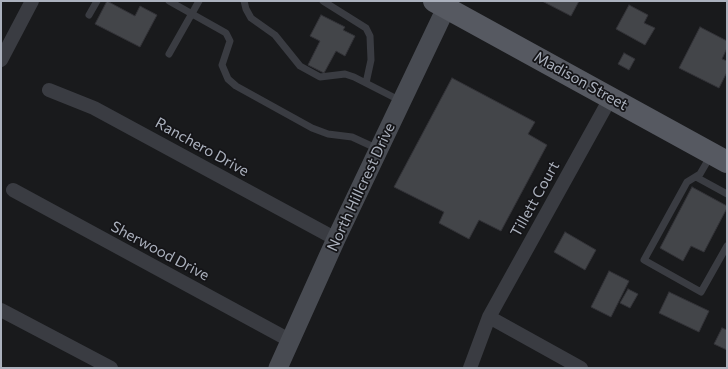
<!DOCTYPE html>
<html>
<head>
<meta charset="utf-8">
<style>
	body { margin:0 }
	#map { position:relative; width:728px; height:369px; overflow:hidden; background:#191a1c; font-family:Commissioner,sans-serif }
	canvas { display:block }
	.frame { position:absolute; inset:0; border:2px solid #abb1bd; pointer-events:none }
</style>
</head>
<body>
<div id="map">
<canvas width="728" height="369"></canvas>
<div class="frame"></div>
</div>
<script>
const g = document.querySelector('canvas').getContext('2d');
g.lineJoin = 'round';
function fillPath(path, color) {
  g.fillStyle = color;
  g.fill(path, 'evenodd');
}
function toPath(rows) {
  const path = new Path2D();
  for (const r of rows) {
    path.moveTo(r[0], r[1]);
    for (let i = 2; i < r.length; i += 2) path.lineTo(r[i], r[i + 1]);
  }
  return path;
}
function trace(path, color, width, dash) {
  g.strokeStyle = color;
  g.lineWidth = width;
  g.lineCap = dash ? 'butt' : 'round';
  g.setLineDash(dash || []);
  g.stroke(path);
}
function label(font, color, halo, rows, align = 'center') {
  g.font = font + ' Commissioner,sans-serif';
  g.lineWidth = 3.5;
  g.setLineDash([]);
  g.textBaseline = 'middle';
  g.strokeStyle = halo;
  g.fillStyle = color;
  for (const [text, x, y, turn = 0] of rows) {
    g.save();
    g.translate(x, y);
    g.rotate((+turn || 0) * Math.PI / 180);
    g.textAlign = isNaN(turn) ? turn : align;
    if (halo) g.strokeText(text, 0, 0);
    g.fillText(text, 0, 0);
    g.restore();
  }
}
const building = toPath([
	[107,1,135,16,140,6,157,15,140,47,95,24,107,1],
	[542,1,579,1,571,16,542,1],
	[629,5,648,15,644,23,655,28,645,45,616,29,629,5],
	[321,15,345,27,343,30,355,36,345,56,336,51,324,73,308,65,320,41,310,36,321,15],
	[700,27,727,41,727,48,722,59,727,61,727,72,719,88,679,68,700,27],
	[624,53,635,59,629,70,618,64,624,53],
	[452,78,535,122,528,134,547,145,501,231,479,220,469,239,439,223,444,212,394,187,452,78],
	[692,187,727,206,727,208,704,252,691,246,683,261,660,248,692,187],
	[565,232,596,250,585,270,554,252,565,232],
	[609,271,629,281,611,317,591,307,609,271],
	[628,289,638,294,630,308,620,303,628,289],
	[669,292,709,311,699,332,659,313,669,292],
	[722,328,727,330,727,350,714,344,722,328]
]);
fillPath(building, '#434549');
trace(building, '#333338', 1);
trace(toPath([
	[169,1,226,33,230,41,222,65,228,79,236,86,312,128,328,134,352,137,378,149],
	[244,1,246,9,251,18,275,35,300,66,320,77,345,74,354,77,401,101],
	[323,1,366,28,370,36,371,60,366,83],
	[89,15,97,1],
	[169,54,199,1],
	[711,155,700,174,687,182,644,260,701,292,727,246],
	[696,177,727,194]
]), '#3a3c42', 7);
trace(toPath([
	[1,60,32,1],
	[49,90,94,108,336,239],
	[13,190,291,341],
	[1,310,111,368],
	[489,317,581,368],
	[470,368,489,317,611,97]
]), '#3a3c42', 14);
trace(toPath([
	[278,368,336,239,446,8]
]), '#484b52', 19);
trace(toPath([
	[434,1,727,162]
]), '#565961', 22);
label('15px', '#abb1bd', '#141417', [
	["Madison Street",581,81,29],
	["Ranchero Drive",202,147,29],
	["North Hillcrest Drive",361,187,-65],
	["Tillett Court",535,199,-61],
	["Sherwood Drive",160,251,28]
]);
</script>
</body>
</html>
